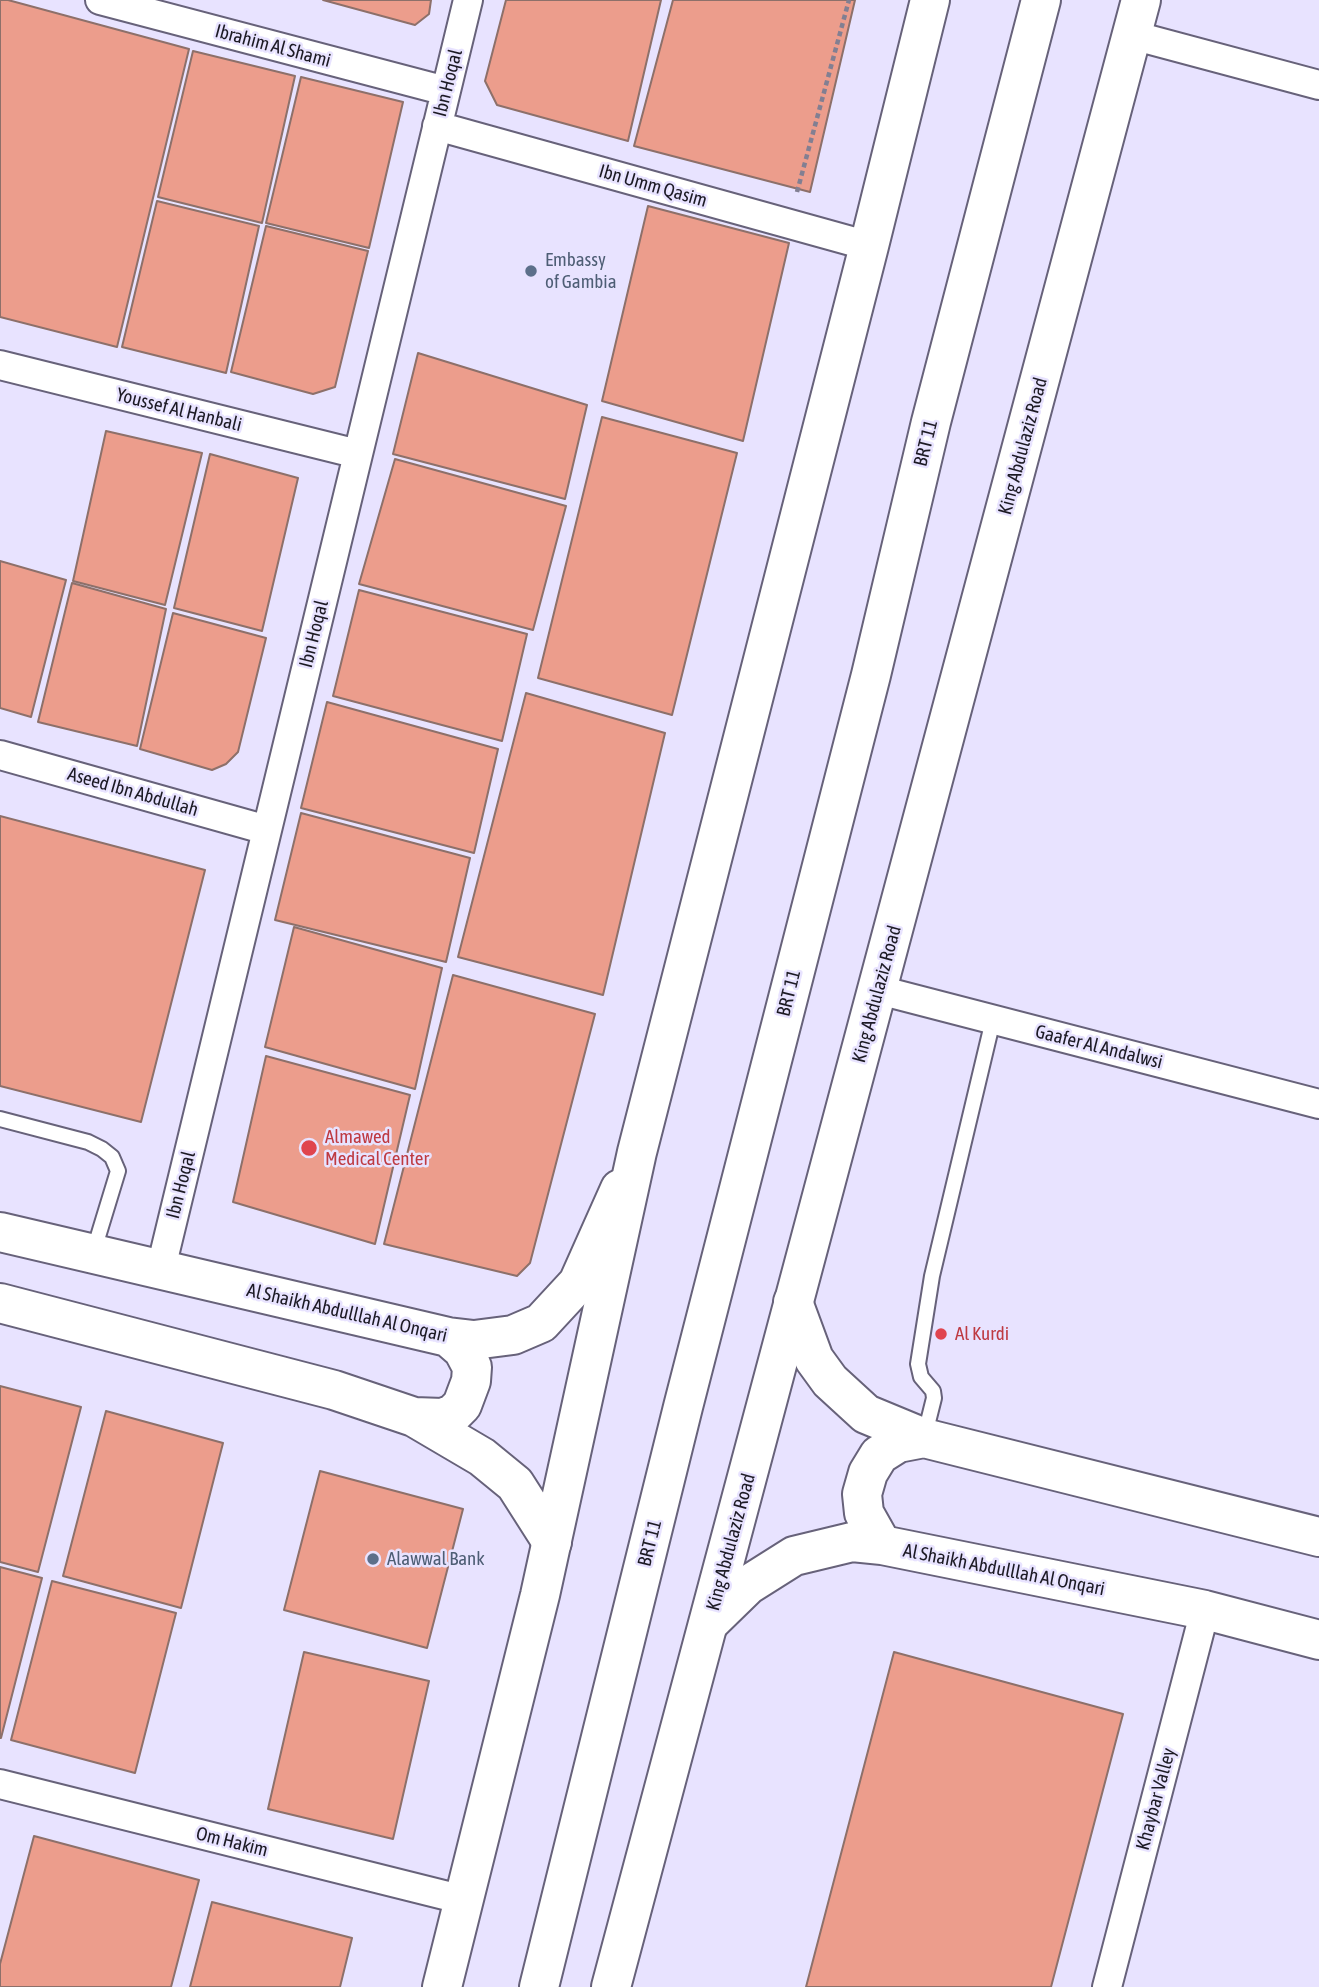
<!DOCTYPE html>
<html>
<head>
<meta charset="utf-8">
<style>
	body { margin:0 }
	canvas { display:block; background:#e8e3ff }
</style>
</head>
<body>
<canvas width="1319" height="1987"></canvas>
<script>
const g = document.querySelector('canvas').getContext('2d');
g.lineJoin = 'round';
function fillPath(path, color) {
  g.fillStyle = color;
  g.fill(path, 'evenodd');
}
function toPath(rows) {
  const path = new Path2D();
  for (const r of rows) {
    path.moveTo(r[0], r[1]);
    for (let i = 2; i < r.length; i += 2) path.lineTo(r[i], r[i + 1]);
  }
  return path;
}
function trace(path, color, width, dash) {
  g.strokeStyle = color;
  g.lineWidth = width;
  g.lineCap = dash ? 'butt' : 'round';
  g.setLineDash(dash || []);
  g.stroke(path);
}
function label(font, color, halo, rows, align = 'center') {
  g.font = font + ' "Asap Condensed",sans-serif';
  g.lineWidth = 5;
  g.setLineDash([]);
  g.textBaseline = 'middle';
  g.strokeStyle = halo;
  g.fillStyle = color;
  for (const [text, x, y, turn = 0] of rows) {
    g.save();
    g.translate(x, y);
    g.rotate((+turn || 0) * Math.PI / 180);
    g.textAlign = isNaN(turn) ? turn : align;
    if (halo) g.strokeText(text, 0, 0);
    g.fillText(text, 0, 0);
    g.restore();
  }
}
const building = toPath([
	[0,0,8,0,189,49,117,347,0,317,0,0],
	[323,0,431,0,429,14,415,25,323,0],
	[506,0,661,0,628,141,497,105,485,81,506,0],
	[673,0,855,0,810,192,634,146,673,0],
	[193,51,295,76,262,223,158,197,193,51],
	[301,77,403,102,369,248,266,223,301,77],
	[157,201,259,226,226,373,122,347,157,201],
	[648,206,789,243,743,441,602,401,648,206],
	[266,226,368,251,335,387,313,394,231,372,266,226],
	[418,353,587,405,565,499,393,454,418,353],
	[602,417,737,453,672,715,538,678,602,417],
	[106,431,202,453,165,605,73,581,106,431],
	[210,454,298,478,262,631,174,608,210,454],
	[395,459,566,506,533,630,359,584,395,459],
	[0,561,66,580,31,717,0,708,0,561],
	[72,583,166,609,137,746,38,722,72,583],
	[359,590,527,634,502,741,333,696,359,590],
	[173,613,266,638,238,752,226,764,212,770,140,749,173,613],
	[526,693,665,733,603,995,458,957,526,693],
	[327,702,498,749,474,853,301,808,327,702],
	[301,813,470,858,446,962,275,920,301,813],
	[0,816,205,870,141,1122,0,1086,0,816],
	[294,927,442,968,415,1089,265,1047,294,927],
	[453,975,595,1014,530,1263,517,1276,384,1244,453,975],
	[266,1056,410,1095,375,1244,233,1202,266,1056],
	[0,1386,81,1407,38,1572,0,1562,0,1386],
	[106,1411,223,1443,181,1608,63,1576,106,1411],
	[320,1471,463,1509,427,1648,284,1610,320,1471],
	[0,1567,42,1578,1,1738,0,1738,0,1567],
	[52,1581,176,1613,135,1773,11,1740,52,1581],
	[304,1652,429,1681,393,1839,268,1809,304,1652],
	[894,1652,1123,1714,1051,1987,806,1987,894,1652],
	[34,1836,199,1880,171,1987,0,1987,0,1964,34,1836],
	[212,1902,352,1938,340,1987,190,1987,212,1902]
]);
fillPath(building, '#ec9d8c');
trace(building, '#8d706a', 2);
const lane = toPath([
	[0,1119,88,1142,102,1149,112,1157,118,1171,93,1253],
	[924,1438,934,1398,933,1391,921,1377,918,1364,932,1276,993,1020]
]);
const street = toPath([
	[100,0,446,91],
	[1132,35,1319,85],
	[437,126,869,246],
	[0,365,358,454],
	[0,755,267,830],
	[879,990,1319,1104],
	[161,1268,468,0],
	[0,1784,464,1900],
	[1107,1987,1205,1610]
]);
const secondary = toPath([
	[0,1232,448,1337,474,1340,513,1335,541,1323,578,1283,620,1189],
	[793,1302,814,1359,830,1381,866,1414,924,1438,1319,1537],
	[0,1303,334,1390,414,1417,482,1457,515,1484,552,1542],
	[414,1417,443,1418,453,1414,462,1405,471,1381,472,1367,463,1350,448,1337],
	[882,1545,864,1513,862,1494,868,1473,879,1455,898,1443,924,1438],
	[710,1622,748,1585,794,1556,852,1542,882,1545,1205,1610,1319,1640],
	[539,1987,683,1407,871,675,931,422,1041,0]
]);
const primary = toPath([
	[442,1987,540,1595,637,1152,869,246,930,0],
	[611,1987,1141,0]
]);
trace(lane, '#67627a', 18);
trace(street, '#67627a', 32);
trace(secondary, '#67627a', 42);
trace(primary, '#67627a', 42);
trace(toPath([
	[797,192,849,0]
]), '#827f92', 4.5, [5, 3.5]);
trace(lane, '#fff', 14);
trace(street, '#fff', 28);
trace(secondary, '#fff', 38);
trace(primary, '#fff', 38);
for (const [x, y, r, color] of [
	[531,271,7,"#5c6f8a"],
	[309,1148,9,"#e0444e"],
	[941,1334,7,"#e0444e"],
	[373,1559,7,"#5c6f8a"]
]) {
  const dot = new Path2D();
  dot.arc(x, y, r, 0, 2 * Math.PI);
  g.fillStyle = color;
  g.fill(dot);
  trace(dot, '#e8e3ff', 2.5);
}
label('19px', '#1c1a24', '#e8e3ff', [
	["Ibrahim Al Shami",273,46,15],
	["Ibn Hoqal",448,83,-76],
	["Ibn Umm Qasim",653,186,16],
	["Youssef Al Hanbali",179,410,14],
	["BRT 11",926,443,-76],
	["King Abdulaziz Road",1023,446,-75],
	["Ibn Hoqal",314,634,-76],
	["Aseed Ibn Abdullah",133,792,16],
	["BRT 11",789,993,-76],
	["King Abdulaziz Road",877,994,-75],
	["Gaafer Al Andalwsi",1099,1047,14],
	["Ibn Hoqal",181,1185,-76],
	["Al Shaikh Abdulllah Al Onqari",347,1313,13],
	["King Abdulaziz Road",731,1542,-75],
	["BRT 11",650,1543,-76],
	["Al Shaikh Abdulllah Al Onqari",1004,1570,11],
	["Khaybar Valley",1156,1799,-75],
	["Om Hakim",232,1842,14]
]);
label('19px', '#4e5e75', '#e8e3ff', [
	["Embassy",545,260],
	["of Gambia",545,282],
	["Alawwal Bank",387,1559]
], 'left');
label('19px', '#be3a42', '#e8e3ff', [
	["Almawed",325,1137],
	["Medical Center",325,1159],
	["Al Kurdi",955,1334]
], 'left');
</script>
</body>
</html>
